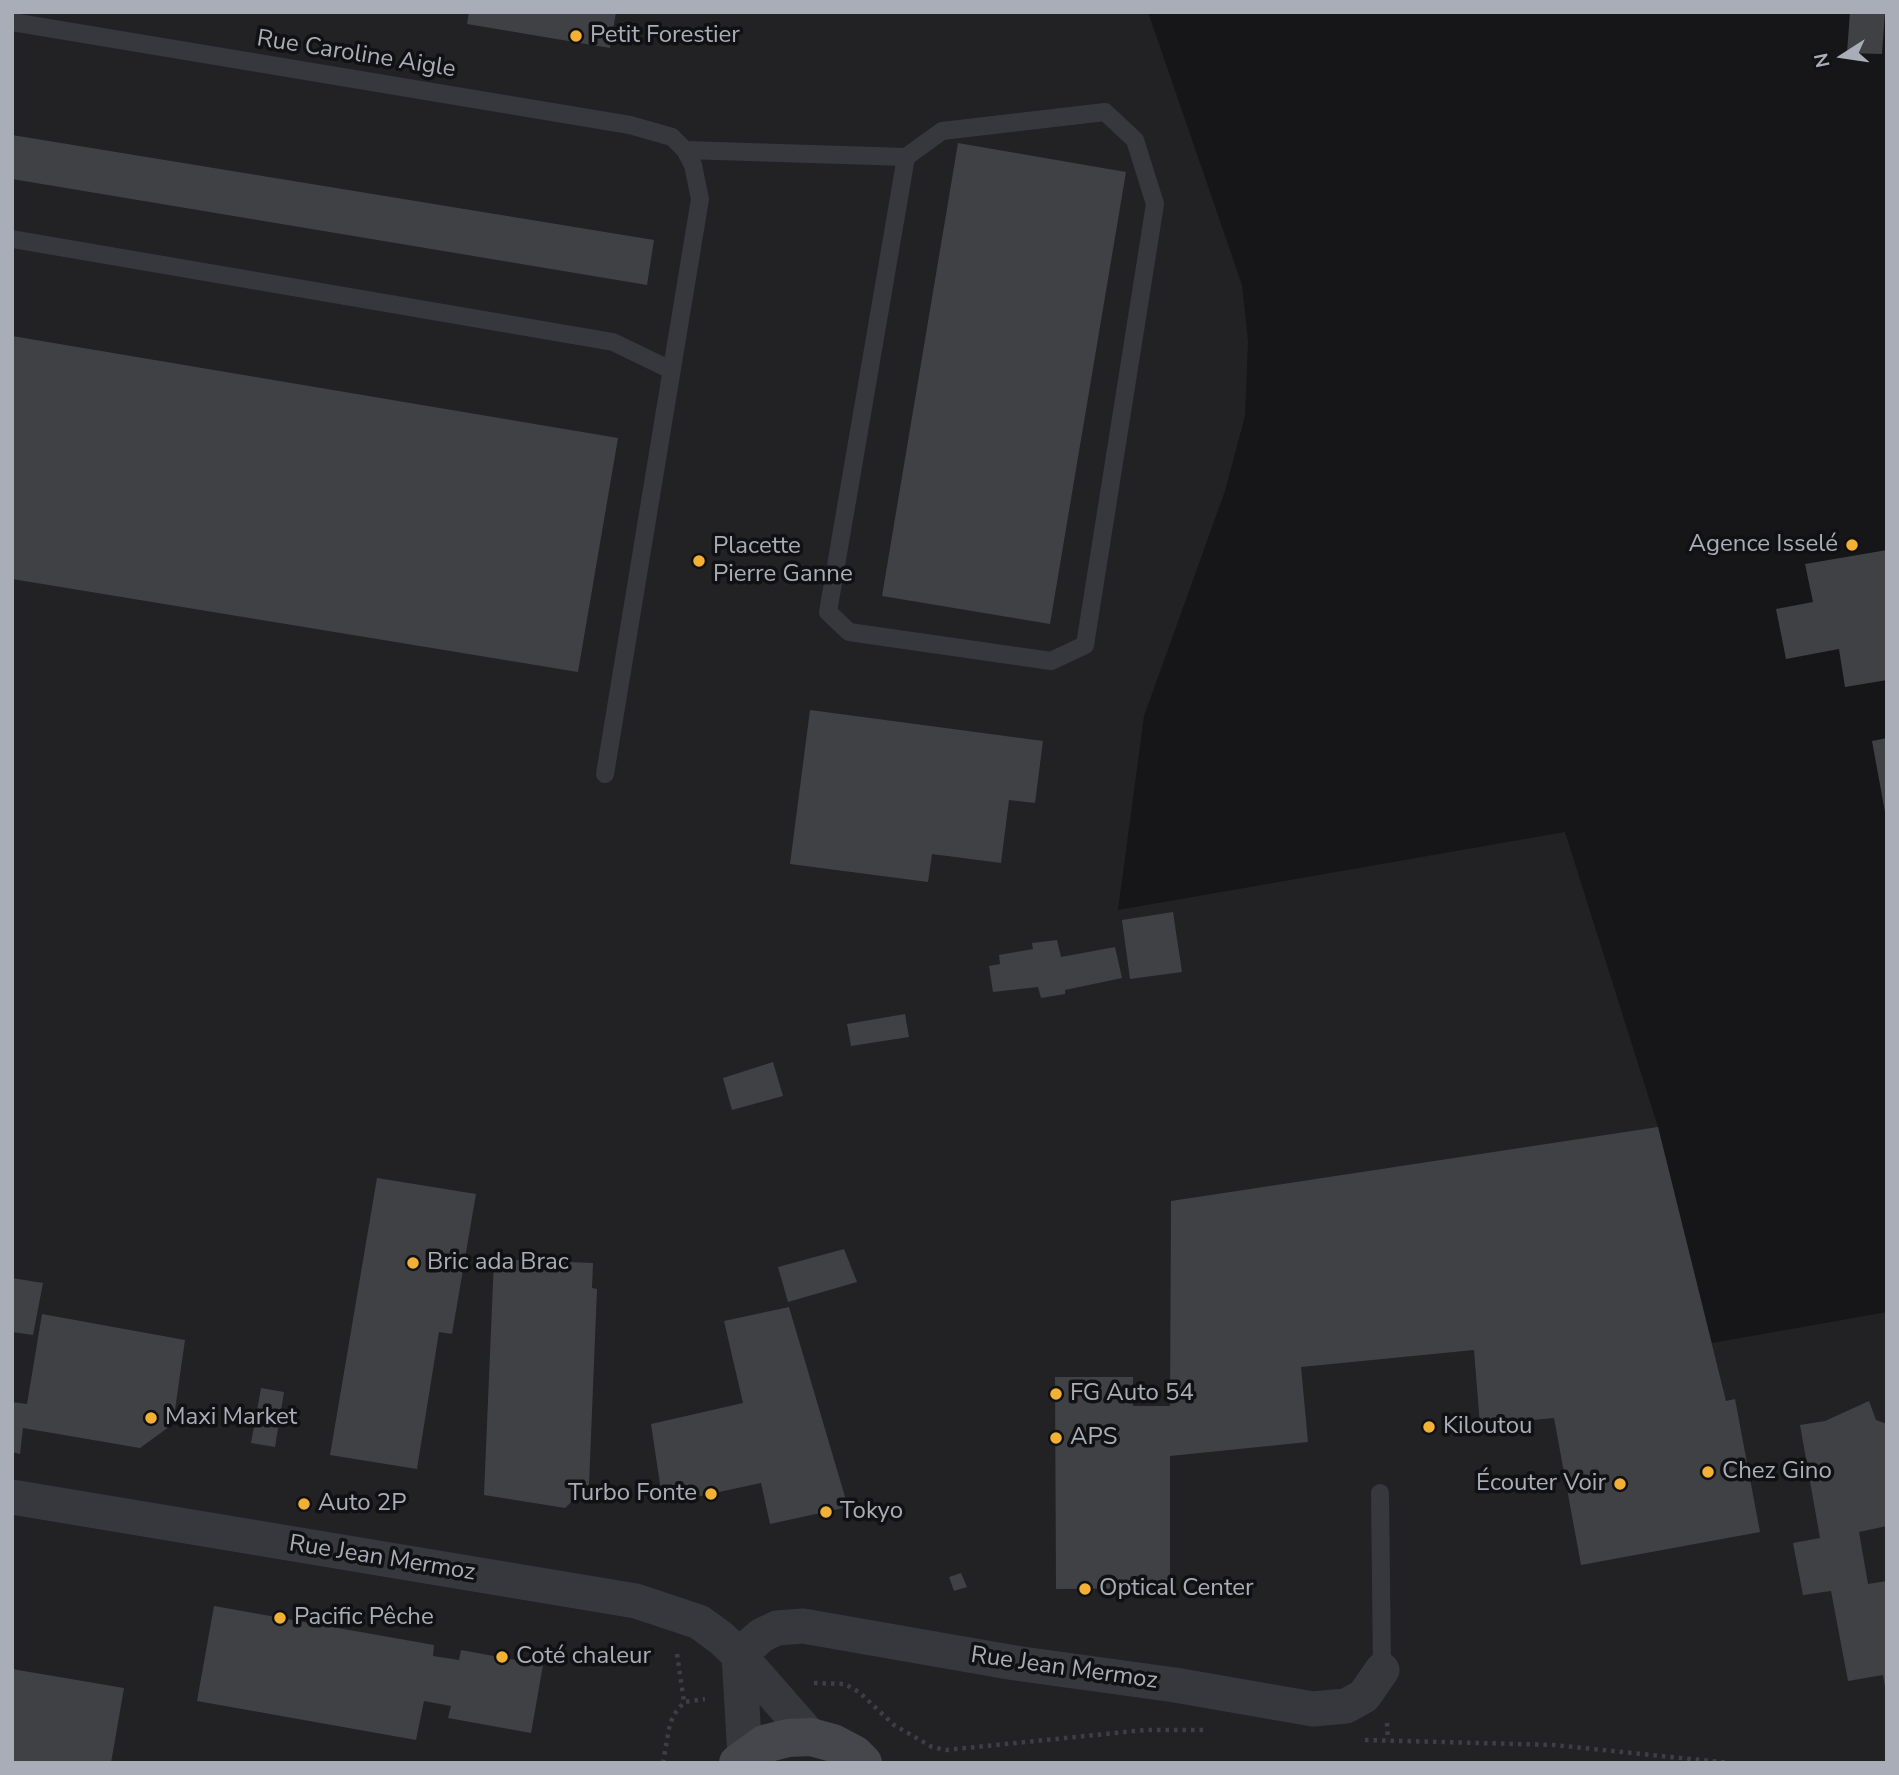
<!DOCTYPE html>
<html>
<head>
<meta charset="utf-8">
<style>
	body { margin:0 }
	#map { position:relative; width:1899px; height:1775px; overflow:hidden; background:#161618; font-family:"Nunito Sans",sans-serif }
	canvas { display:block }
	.frame { position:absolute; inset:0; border:14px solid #a8adb8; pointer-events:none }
	.north { position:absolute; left:1808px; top:21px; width:70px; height:70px; -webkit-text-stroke:5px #111113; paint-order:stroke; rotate:258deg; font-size:19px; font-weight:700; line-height:28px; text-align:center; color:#a8adb8 }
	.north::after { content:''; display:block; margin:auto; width:24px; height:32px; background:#a8adb8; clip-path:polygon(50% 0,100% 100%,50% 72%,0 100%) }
</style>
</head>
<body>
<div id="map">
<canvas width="1899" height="1775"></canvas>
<div class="frame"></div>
<div class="north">N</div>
</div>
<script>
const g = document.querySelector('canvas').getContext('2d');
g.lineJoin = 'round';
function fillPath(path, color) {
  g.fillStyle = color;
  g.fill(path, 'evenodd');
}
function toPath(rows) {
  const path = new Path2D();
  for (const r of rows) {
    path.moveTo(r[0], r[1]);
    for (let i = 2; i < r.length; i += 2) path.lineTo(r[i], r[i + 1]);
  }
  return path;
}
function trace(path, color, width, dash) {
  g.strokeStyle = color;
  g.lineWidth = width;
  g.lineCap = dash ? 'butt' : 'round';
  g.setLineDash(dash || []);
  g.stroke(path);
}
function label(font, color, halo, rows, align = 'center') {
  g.font = font + ' "Nunito Sans",sans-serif';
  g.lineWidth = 7;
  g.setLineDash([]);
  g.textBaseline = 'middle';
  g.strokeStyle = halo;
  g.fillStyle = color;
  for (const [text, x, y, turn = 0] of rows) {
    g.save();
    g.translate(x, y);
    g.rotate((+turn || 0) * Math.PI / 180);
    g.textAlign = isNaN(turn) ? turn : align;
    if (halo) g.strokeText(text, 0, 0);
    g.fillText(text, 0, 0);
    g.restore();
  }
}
fillPath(toPath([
	[12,12,1148,12,1242,285,1248,341,1245,416,1225,491,1144,716,1118,910,1565,832,1658,1127,1712,1343,1887,1312,1887,1763,12,1763]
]), '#222225');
fillPath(toPath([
	[469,12,616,12,610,48,467,24],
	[1850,12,1885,12,1882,54,1847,53],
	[12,135,654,240,647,285,12,179],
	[958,143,1126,172,1050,624,882,596],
	[12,336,618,438,578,672,12,579],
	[1887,550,1887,680,1845,687,1839,649,1786,659,1776,609,1813,602,1805,564],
	[810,710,1043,741,1035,803,1009,800,1001,863,932,854,928,882,790,864],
	[1887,738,1887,812,1885,812,1872,741],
	[1173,912,1182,972,1130,979,1122,920],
	[1057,940,1061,957,1115,947,1122,978,1065,990,1065,994,1041,998,1038,987,993,992,989,966,1000,964,999,955,1033,949,1032,943],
	[905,1014,909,1037,851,1046,847,1024],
	[773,1062,783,1096,732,1110,723,1078],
	[1658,1127,1726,1401,1735,1399,1760,1532,1581,1565,1554,1418,1480,1425,1474,1350,1301,1367,1308,1442,1170,1456,1170,1588,1056,1589,1055,1377,1133,1377,1133,1406,1170,1406,1171,1201],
	[377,1178,476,1194,452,1334,439,1332,417,1469,330,1455],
	[844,1249,857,1282,788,1302,778,1267],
	[494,1259,593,1263,592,1288,597,1289,589,1485,565,1508,484,1495],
	[12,1278,43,1283,33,1335,12,1332],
	[789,1307,848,1507,770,1524,761,1483,663,1504,651,1424,743,1403,724,1321],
	[42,1314,185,1340,173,1424,140,1448,23,1428,20,1454,12,1452,12,1402,27,1404],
	[261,1388,284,1392,275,1447,251,1443],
	[1869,1401,1876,1420,1887,1424,1887,1526,1859,1532,1868,1584,1887,1581,1885,1687,1883,1675,1848,1681,1831,1591,1803,1595,1793,1543,1820,1538,1800,1425,1825,1421],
	[961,1573,967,1587,954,1591,949,1577],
	[214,1606,434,1645,433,1656,459,1660,461,1650,543,1665,531,1733,448,1718,451,1706,424,1701,416,1740,197,1701],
	[12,1669,124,1688,111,1763,12,1763]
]), '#404145');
trace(toPath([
	[677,1654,684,1702],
	[814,1683,845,1684,859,1692,894,1725,932,1747,946,1750,1145,1730,1203,1730],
	[1387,1723,1388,1740],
	[1365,1740,1554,1745,1730,1763],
	[663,1763,670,1723,676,1712,684,1702,705,1699]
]), '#3d3f44', 4.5, [3.5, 5]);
trace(toPath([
	[12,22,630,125,672,137,685,150,693,165,700,199,605,774],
	[685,150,906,157,828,612,849,632,1051,661,1085,645,1155,204,1135,140,1105,112,942,131,906,157],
	[12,239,613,342,671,370],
	[1380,1493,1382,1670]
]), '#37383d', 18);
trace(toPath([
	[12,1497,636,1601,699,1622,721,1638,739,1655,811,1737],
	[739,1655,762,1635,777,1628,803,1626,1015,1663,1175,1685,1313,1709,1346,1706,1364,1696,1382,1670],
	[739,1655,745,1756]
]), '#37383d', 35);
trace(toPath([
	[738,1763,764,1744,788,1738,811,1737,833,1743,854,1754,863,1763]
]), '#45474d', 38);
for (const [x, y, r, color] of [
	[576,36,7,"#f2b134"],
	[1852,545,7,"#f2b134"],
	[699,561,7,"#f2b134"],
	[413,1263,7,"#f2b134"],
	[1056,1394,7,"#f2b134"],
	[151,1418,7,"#f2b134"],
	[1429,1427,7,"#f2b134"],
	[1056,1438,7,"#f2b134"],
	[1708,1472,7,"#f2b134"],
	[1620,1484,7,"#f2b134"],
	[711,1494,7,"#f2b134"],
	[304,1504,7,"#f2b134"],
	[826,1512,7,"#f2b134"],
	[1085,1589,7,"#f2b134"],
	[280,1618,7,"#f2b134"],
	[502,1657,7,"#f2b134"]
]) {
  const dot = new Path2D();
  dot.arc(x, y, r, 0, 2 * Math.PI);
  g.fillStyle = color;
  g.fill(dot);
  trace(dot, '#111113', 2.5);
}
label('24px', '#a8adb8', '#111113', [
	["Petit Forestier",590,36],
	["Agence Isselé",1838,545,"right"],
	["Placette",713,547],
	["Pierre Ganne",713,575],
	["Bric ada Brac",427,1263],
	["FG Auto 54",1070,1394],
	["Maxi Market",165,1418],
	["Kiloutou",1443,1427],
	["APS",1070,1438],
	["Chez Gino",1722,1472],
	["Écouter Voir",1606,1484,"right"],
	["Turbo Fonte",697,1494,"right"],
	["Auto 2P",318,1504],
	["Tokyo",840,1512],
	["Optical Center",1099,1589],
	["Pacific Pêche",294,1618],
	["Coté chaleur",516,1657]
], 'left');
label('24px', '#a8adb8', '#111113', [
	["Rue Caroline Aigle",356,55,9],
	["Rue Jean Mermoz",382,1559,9],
	["Rue Jean Mermoz",1064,1669,8]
]);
</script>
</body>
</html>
